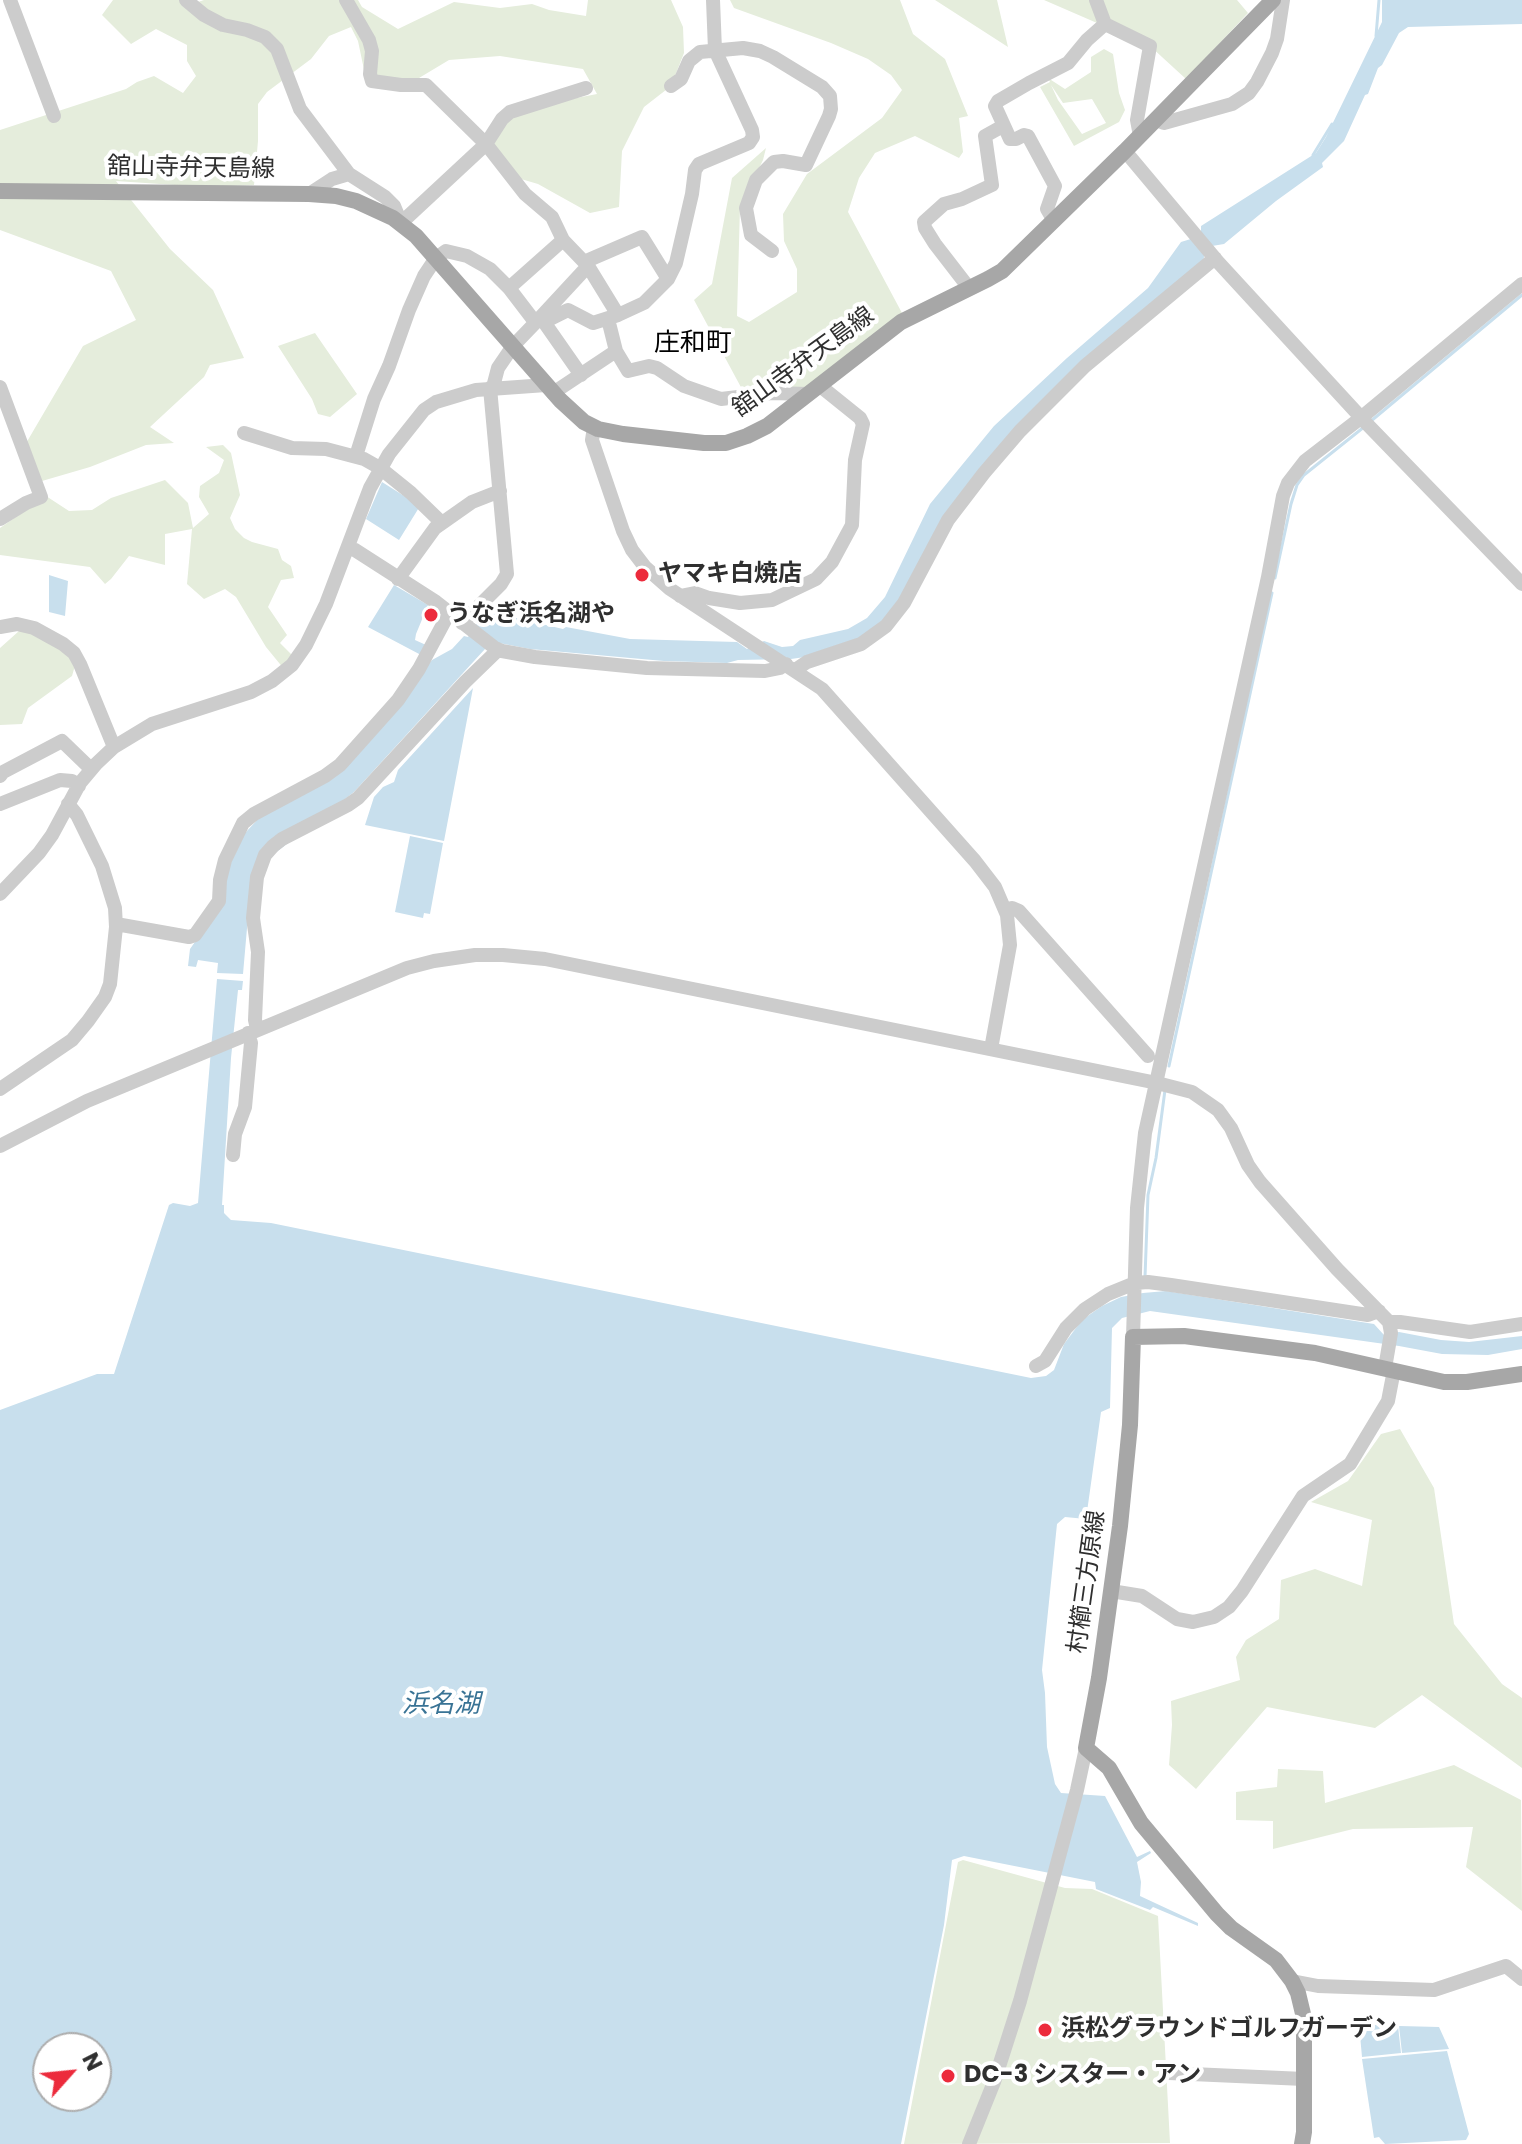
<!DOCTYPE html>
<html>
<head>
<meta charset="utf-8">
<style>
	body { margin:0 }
	#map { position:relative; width:1522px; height:2144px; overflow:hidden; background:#fff; font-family:Poppins,sans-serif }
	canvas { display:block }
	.north { position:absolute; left:32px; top:2032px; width:80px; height:80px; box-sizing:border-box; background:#fff; border:2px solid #acacac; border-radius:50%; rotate:63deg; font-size:22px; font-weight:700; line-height:32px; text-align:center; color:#2f2f2f }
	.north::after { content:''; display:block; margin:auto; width:28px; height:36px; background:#ec2b3c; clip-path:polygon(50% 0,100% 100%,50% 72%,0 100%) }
</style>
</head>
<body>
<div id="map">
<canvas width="1522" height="2144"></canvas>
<div class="north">N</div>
</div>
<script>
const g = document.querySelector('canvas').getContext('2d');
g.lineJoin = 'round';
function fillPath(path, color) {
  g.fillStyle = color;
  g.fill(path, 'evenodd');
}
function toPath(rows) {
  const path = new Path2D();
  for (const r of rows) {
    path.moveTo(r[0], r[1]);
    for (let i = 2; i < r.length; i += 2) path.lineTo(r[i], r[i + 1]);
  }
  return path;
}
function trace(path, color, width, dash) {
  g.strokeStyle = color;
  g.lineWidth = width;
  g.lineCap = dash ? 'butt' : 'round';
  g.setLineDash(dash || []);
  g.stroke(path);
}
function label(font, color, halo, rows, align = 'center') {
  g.font = font + ' Poppins,"Noto Sans JP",sans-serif';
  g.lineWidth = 8;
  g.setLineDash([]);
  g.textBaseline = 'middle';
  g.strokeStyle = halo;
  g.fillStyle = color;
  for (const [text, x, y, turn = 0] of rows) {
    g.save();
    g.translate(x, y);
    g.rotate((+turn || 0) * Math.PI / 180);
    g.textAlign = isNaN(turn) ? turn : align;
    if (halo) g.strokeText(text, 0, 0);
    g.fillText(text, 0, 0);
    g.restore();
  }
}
fillPath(toPath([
	[113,0,191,0,195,3,204,0,358,0,362,7,398,29,454,2,500,8,532,4,549,10,586,16,588,0,671,0,683,27,684,53,671,86,644,107,622,151,619,207,590,213,538,184,521,179,495,149,492,136,520,109,597,94,583,69,500,56,449,60,409,84,367,84,358,41,351,27,329,36,311,59,267,92,258,104,258,141,254,185,204,187,116,181,170,249,213,290,244,358,210,365,204,377,150,427,174,443,146,445,90,467,42,481,25,445,83,346,136,320,111,271,0,230,0,130,126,89,137,82,154,76,183,93,196,76,187,61,187,45,156,29,131,44,102,15],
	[730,0,900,0,913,34,945,59,968,116,959,118,963,152,959,158,915,136,875,153,859,178,848,212,902,313,805,388,743,391,694,300,712,284,732,178,766,148,763,160,740,207,737,316,749,322,797,292,797,269,784,241,783,214,807,174,882,118,902,90,891,75,868,59,831,43,734,8],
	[935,0,997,0,1008,47],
	[1044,0,1237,0,1248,13,1186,79,1150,46],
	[1104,49,1113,54,1119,93,1125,110,1119,122,1074,146,1040,87,1050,82,1048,78,1065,89,1091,72,1091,57],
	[1051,85,1063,103,1092,99,1106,123,1082,134,1058,100],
	[315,333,357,394,330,417,318,414,312,399,278,346],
	[223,445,231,453,240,495,230,518,235,529,244,538,252,542,278,549,282,560,291,566,294,578,281,580,268,607,287,635,280,643,293,656,284,669,266,647,236,597,225,589,204,599,187,584,192,529,165,534,165,565,129,556,111,579,105,584,90,567,0,555,0,528,46,496,69,511,92,510,111,498,165,480,188,503,193,528,209,514,199,497,200,486,219,473,224,460,206,447],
	[19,631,47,632,76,662,72,676,28,708,22,724,0,725,0,648],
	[1400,1429,1434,1488,1454,1624,1502,1684,1522,1698,1522,1768,1422,1695,1375,1728,1267,1707,1196,1789,1169,1765,1172,1725,1171,1701,1240,1680,1236,1657,1246,1640,1279,1619,1281,1580,1315,1569,1362,1586,1372,1520,1311,1502,1348,1481,1381,1434],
	[1454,1765,1521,1800,1522,1911,1466,1867,1473,1827,1353,1829,1273,1849,1273,1821,1236,1820,1236,1792,1277,1787,1278,1769,1323,1771,1325,1803],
	[963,1860,1065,1888,1092,1889,1158,1916,1170,2143,904,2144,958,1862]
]), '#e5eddc');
fillPath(toPath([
	[1382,0,1522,0,1522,24,1408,27,1399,33,1382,65,1378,68,1368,94,1365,95,1344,141,1322,163,1323,167,1276,201,1224,244,1212,246,1205,252,1203,262,1008,437,885,622,859,639,805,657,791,659,738,660,727,663,664,661,530,649,499,643,485,649,354,792,252,871,243,974,217,973,218,963,198,960,196,967,188,966,190,949,222,903,227,871,245,833,260,817,325,783,432,660,452,649,464,636,468,637,482,615,494,612,508,613,508,616,563,629,566,627,630,639,737,642,747,649,764,641,782,647,793,646,800,640,848,629,867,618,885,597,930,504,994,426,1067,358,1148,288,1181,242,1194,238,1201,233,1201,226,1316,153,1326,137,1382,22],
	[382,482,420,506,399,540,366,519],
	[49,575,68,581,65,616,49,612],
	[394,585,428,605,416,634,415,640,426,645,421,655,368,627],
	[473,688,444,841,365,825,374,797,383,787,394,782,398,770],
	[410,836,443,843,430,914,424,913,423,918,395,912],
	[217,979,243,981,242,990,238,990,231,1058,222,1205,224,1205,224,1213,231,1220,271,1223,1031,1378,1046,1376,1054,1370,1064,1344,1082,1320,1102,1306,1121,1297,1143,1293,1166,1291,1374,1324,1384,1335,1399,1332,1441,1340,1469,1342,1522,1336,1522,1349,1488,1355,1442,1354,1399,1346,1150,1311,1122,1318,1112,1328,1110,1408,1101,1412,1086,1519,1065,1517,1057,1524,1042,1670,1045,1693,1047,1747,1055,1784,1061,1793,1105,1796,1137,1857,1150,1851,1151,1853,1137,1862,1141,1882,1140,1896,1198,1923,1198,1926,1153,1907,1150,1910,1096,1889,1095,1882,964,1856,952,1860,944,1925,901,2144,0,2144,0,1410,97,1374,114,1374,169,1205,173,1203,190,1206,198,1203],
	[48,2048,96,2048,96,2096,48,2096],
	[1359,2024,1398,2026,1401,2053,1362,2057],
	[1399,2026,1439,2027,1449,2049,1402,2053],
	[1447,2051,1469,2134,1466,2140,1385,2144,1379,2137,1374,2138,1362,2059]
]), '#c8dfed');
trace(toPath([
	[1376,36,1379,0],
	[1313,155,1332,124],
	[1371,421,1522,295],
	[1275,578,1291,504,1297,485,1304,475,1364,427],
	[1169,1066,1272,593],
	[1145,1277,1148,1195,1156,1158,1165,1090]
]), '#c8dfed', 3);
trace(toPath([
	[10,0,54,116],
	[186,0,204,15,223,25,247,30,265,37,277,49,300,109,349,174,385,197,394,206,401,223,486,144,502,119,510,112,586,88],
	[346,0,369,40,372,51,370,74,372,81,401,85,426,85,486,144,525,194,552,217,563,240,588,266,618,315],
	[1105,24,1150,46,1137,120,1140,136],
	[671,86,681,79,689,61,700,52,743,48,760,51,773,57,822,87,830,96,831,109,829,116,806,165,783,161,774,162,756,180,746,208,751,235,772,251],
	[1156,120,1164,123,1232,104,1249,93,1257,82,1272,53,1277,39,1283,0],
	[1125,151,1218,262,1367,424,1522,584],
	[309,194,332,179,349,174],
	[1054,221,1047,209,1055,186,1028,136,1024,135,1016,139,1010,139,995,106,998,101,1029,83,1068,63,1087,40,1105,24,1096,0],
	[584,262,642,237,668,279],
	[509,288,563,240],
	[969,288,935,244,925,228,924,222,944,204,962,199,992,185,985,136,1003,126],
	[608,319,616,351,628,371,649,366,657,368,684,386,721,399,772,393,808,394],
	[538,320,588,266],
	[544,322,581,375],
	[0,387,41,497,26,503,0,519],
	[493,387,498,368,513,346,538,320,544,322,568,310,593,323,618,315,644,303,668,279,676,263,692,194,695,170,699,164,749,143,753,137,752,130,715,50,713,0],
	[553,393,616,351],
	[594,427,592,440,623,531,632,550,645,567,670,589,822,689,975,861,995,887,1007,915,1010,945,991,1049],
	[244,433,292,448,326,449,364,459,380,468,411,493,441,522],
	[356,456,374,399,389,366,409,310,424,276,436,258,446,251,467,256,490,269,509,288,535,322],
	[349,548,355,550,436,602,495,648,502,651,535,657,647,668,765,671,780,668,786,664],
	[398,579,435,528,472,502,500,491],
	[680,596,695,593,709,598,740,603,772,600,816,579,832,562,852,525,855,460,863,424,860,418,819,385],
	[462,623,501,584,507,574,490,388],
	[0,627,17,624,34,628,63,644,74,653,80,664,114,747],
	[795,670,807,662,861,644,886,626,904,603,948,520,984,473,1020,431,1085,366,1215,258],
	[0,776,3,772,62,741,91,769],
	[0,804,60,780,72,781,79,786],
	[0,894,39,853,52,835,80,783,96,764,114,747,152,724,251,692,272,681,292,665,306,645,326,604,370,488,389,454,424,410,436,402,476,390,546,385],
	[1005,910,1012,908,1019,911,1148,1056],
	[116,924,189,937,195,935,219,901,220,880,225,860,243,823,254,814,325,776,340,765,398,700,419,669,449,613],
	[257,1029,255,1020,258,952,253,918,257,877,265,855,273,846,282,839,348,805,358,798,465,682,498,650],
	[0,1089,72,1040,88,1021,105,997,110,984,116,927,115,908,102,866,77,815,68,804],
	[0,1146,87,1101,407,968,434,961,475,955,503,955,545,959,1157,1083,1192,1092,1218,1110,1231,1128,1248,1165,1260,1182,1337,1269,1389,1322,1391,1333,1385,1368],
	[233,1155,235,1134,245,1107,251,1043,248,1033],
	[1389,1322,1400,1322,1470,1332,1522,1324],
	[1133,1337,1137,1208,1145,1133,1268,577,1283,496,1288,483,1305,461,1362,417,1522,284],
	[1036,1366,1045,1361,1066,1328,1085,1309,1108,1294,1135,1283,1148,1282,1171,1285,1368,1315,1379,1311],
	[1111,1591,1142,1596,1177,1619,1193,1622,1214,1617,1229,1607,1242,1591,1303,1496,1350,1464,1388,1401,1394,1370],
	[1292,1981,1318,1986,1434,1990,1506,1966,1522,1979],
	[1169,2073,1304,2079],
	[969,2144,994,2082,1020,2001,1077,1790,1086,1748]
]), '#ccc', 14);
trace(toPath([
	[0,191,309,194,336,196,356,201,393,218,416,236,560,400,584,422,598,429,623,434,704,443,726,443,747,436,767,426,901,322,988,279,1002,271,1125,151,1273,0],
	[1302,2144,1304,2132,1304,2018,1298,1993,1292,1981,1276,1960,1231,1928,1217,1914,1141,1823,1109,1768,1086,1748,1099,1678,1120,1526,1130,1425,1133,1337,1184,1336,1315,1353,1444,1382,1467,1382,1522,1374]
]), '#a7a7a7', 16);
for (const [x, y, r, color] of [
	[642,575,8,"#ec2b3c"],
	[431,615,8,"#ec2b3c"],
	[1045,2030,8,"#ec2b3c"],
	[948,2076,8,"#ec2b3c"]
]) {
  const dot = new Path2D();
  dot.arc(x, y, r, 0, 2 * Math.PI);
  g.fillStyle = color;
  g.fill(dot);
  trace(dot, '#fff', 3);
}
label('24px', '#2f2f2f', '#fff', [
	["舘山寺弁天島線",191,169,1],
	["舘山寺弁天島線",804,363,-36],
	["村櫛三方原線",1088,1582,-82]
]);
label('bold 24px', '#2f2f2f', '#fff', [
	["ヤマキ白焼店",658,575],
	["うなぎ浜名湖や",447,615],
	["浜松グラウンドゴルフガーデン",1061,2030],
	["DC-3 シスター・アン",964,2076]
], 'left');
label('26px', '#000', '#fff', [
	["庄和町",693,344]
]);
label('italic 26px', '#397395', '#fff', [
	["浜名湖",441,1705]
]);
</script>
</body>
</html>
